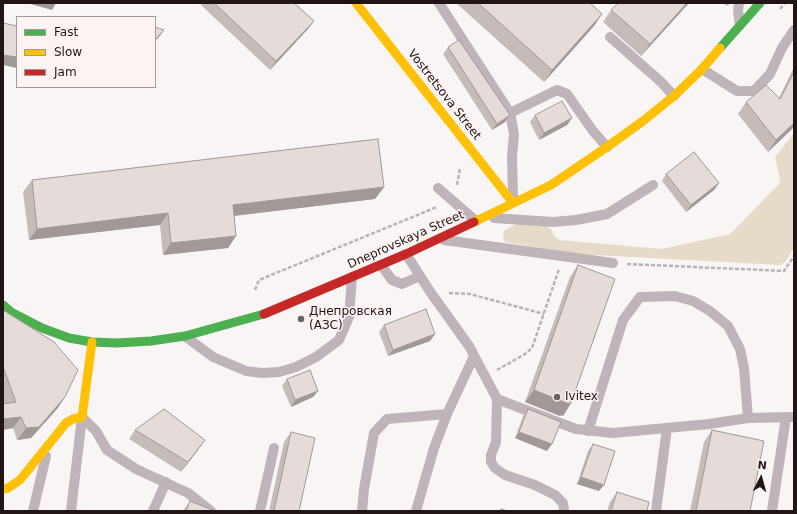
<!DOCTYPE html>
<html>
<head>
<meta charset="utf-8">
<style>
	body { margin:0 }
	#map { position:relative; width:797px; height:514px; overflow:hidden; background:#faf5f5; font-family:"DejaVu Sans",sans-serif }
	canvas { display:block }
	.frame { position:absolute; inset:0; border:4px solid #221515; pointer-events:none }
	.legend { position:absolute; left:16px; top:16px; width:140px; height:72px; box-sizing:border-box; background:#fcf3f3; border:1px solid #a59a9a; margin:0; padding:5px 7px; list-style:none; font-size:12px; color:#221515 }
	.legend li { display:flex; align-items:center; gap:8px; height:20px }
	.legend b { width:20px; border:1px solid #a59a9a }
	.north { position:absolute; left:741px; top:458px; width:40px; height:40px; -webkit-text-stroke:3px #fcf3f3; paint-order:stroke; rotate:6deg; font-size:11px; font-weight:700; line-height:16px; text-align:center; color:#221515 }
	.north::after { content:''; display:block; margin:auto; width:14px; height:18px; background:#221515; clip-path:polygon(50% 0,100% 100%,50% 72%,0 100%) }
</style>
</head>
<body>
<div id="map">
<canvas width="797" height="514"></canvas>
<div class="frame"></div>
<ul class="legend">
<li><b style="height:5px;background:#4caf50"></b>Fast</li>
<li><b style="height:5px;background:#ffc107"></b>Slow</li>
<li><b style="height:5px;background:#c62828"></b>Jam</li>
</ul>
<div class="north">N</div>
</div>
<script>
const g = document.querySelector('canvas').getContext('2d');
g.lineJoin = 'round';
function fillPath(path, color) {
  g.fillStyle = color;
  g.fill(path, 'evenodd');
}
function toPath(rows) {
  const path = new Path2D();
  for (const r of rows) {
    path.moveTo(r[0], r[1]);
    for (let i = 2; i < r.length; i += 2) path.lineTo(r[i], r[i + 1]);
  }
  return path;
}
function trace(path, color, width, dash) {
  g.strokeStyle = color;
  g.lineWidth = width;
  g.lineCap = dash ? 'butt' : 'round';
  g.setLineDash(dash || []);
  g.stroke(path);
}
function label(font, color, halo, rows, align = 'center') {
  g.font = font + ' "DejaVu Sans",sans-serif';
  g.lineWidth = 3;
  g.setLineDash([]);
  g.textBaseline = 'middle';
  g.strokeStyle = halo;
  g.fillStyle = color;
  for (const [text, x, y, turn = 0] of rows) {
    g.save();
    g.translate(x, y);
    g.rotate((+turn || 0) * Math.PI / 180);
    g.textAlign = isNaN(turn) ? turn : align;
    if (halo) g.strokeText(text, 0, 0);
    g.fillText(text, 0, 0);
    g.restore();
  }
}
fillPath(toPath([
	[794,133,794,248,785,262,780,265,576,254,505,242,503,239,504,231,516,224,544,225,551,229,554,236,559,240,662,249,730,234,779,184,780,178,775,157]
]), '#e6dac8');
trace(toPath([
	[780,9,785,3],
	[457,185,460,168],
	[627,264,784,271,794,256],
	[255,290,259,280,437,207],
	[449,293,470,294,544,314],
	[497,370,525,354,532,348,559,269]
]), '#bab2b4', 2.5, [4, 2]);
trace(toPath([
	[439,3,510,113,514,134,512,156,513,199],
	[739,3,738,11,740,25],
	[610,37,660,81,674,96],
	[702,69,737,91,754,91,770,74,782,48,794,30],
	[510,113,557,90,567,94,593,131,607,147],
	[438,188,476,221],
	[494,218,553,222,576,220,607,214,653,185],
	[444,240,613,263],
	[406,254,431,293,469,346,497,399,576,429,613,433,709,424,748,418,794,417],
	[381,265,392,280,402,284,420,276],
	[186,337,213,357,246,371,262,373,279,372,296,367,316,357,339,340,349,317,352,277],
	[497,399,496,442,491,455,491,462,495,468,505,475,535,485,555,495,563,503,564,511],
	[447,414,474,356],
	[82,417,96,431,107,450,136,469,188,493,211,511],
	[588,431,623,320,640,297,675,296,693,301,710,311,728,326,740,349,744,368,748,418],
	[33,511,46,456],
	[71,511,82,417],
	[153,511,166,482],
	[260,511,274,448],
	[362,511,364,489,374,433,387,419,447,414,434,448,416,511],
	[656,511,667,428],
	[772,511,786,417]
]), '#beb4b9', 10);
trace(toPath([
	[720,48,760,3],
	[3,305,11,312,42,328,69,338,92,342,117,343,151,341,185,336,264,314]
]), '#4caf50', 9);
trace(toPath([
	[356,3,513,203],
	[474,222,551,185,607,147,643,121,674,96,702,69,720,48],
	[3,489,8,488,20,480,66,423,73,419,82,417,92,342]
]), '#ffc107', 9);
trace(toPath([
	[264,314,406,254,474,222]
]), '#c62828', 9);
fillPath(toPath([
	[202,3,294,3,314,21,307,30,270,70,201,5],
	[456,3,590,3,602,14,594,26,544,82],
	[618,3,689,3,641,56,603,22,611,10],
	[722,3,730,3,728,6],
	[448,47,510,115,505,122,492,130,443,54],
	[794,67,794,126,792,129,768,152,738,114,746,102,779,98],
	[535,115,572,118,567,125,539,140,530,122],
	[666,174,719,183,714,190,686,212,662,181],
	[32,180,384,187,375,199,234,216,236,236,228,248,163,255,160,225,29,240,23,192],
	[578,265,571,403,563,416,561,415,560,416,525,402,570,277],
	[3,310,65,397,57,409,31,438,17,440,13,428,3,430,3,404,4,403,3,401],
	[384,325,435,334,430,341,388,356,379,332],
	[287,379,318,391,313,397,291,407,282,386],
	[528,409,547,451,515,438,523,416],
	[135,430,198,450,181,472,129,439],
	[712,430,750,511,690,511,704,442],
	[291,432,299,511,269,511,284,442],
	[593,444,599,491,577,484,588,451],
	[617,492,647,511,607,511,610,502],
	[190,501,215,511,183,511]
]), '#c5bcba');
fillPath(toPath([
	[27,3,56,3,52,10],
	[687,3,689,3,641,56,650,44],
	[602,14,594,26,544,82,552,70],
	[314,21,307,30,270,70,276,61],
	[164,30,160,36,155,41,155,40],
	[3,55,17,57,17,68,3,65],
	[510,115,505,122,492,130,497,124],
	[572,118,567,125,539,140,544,133],
	[794,123,794,126,792,129,768,152,776,140],
	[719,183,714,190,686,212,691,205],
	[384,187,375,199,224,217,233,205],
	[168,213,160,225,29,240,37,229],
	[236,236,228,248,163,255,171,243],
	[435,334,430,341,388,356,393,350],
	[534,390,569,403,571,403,563,416,561,415,560,416,525,402],
	[318,391,313,397,291,407,295,400],
	[65,397,57,409,31,438,17,440,26,428],
	[21,417,13,428,3,430,3,419],
	[519,432,552,444,547,451,515,438],
	[205,440,198,450,181,472,188,462],
	[581,477,604,485,599,491,577,484]
]), '#a09997');
const building = toPath([
	[214,3,294,3,314,21,276,61,214,3],
	[478,3,590,3,602,14,552,70,478,3],
	[618,3,687,3,650,44,611,10,618,3],
	[3,23,17,26,17,57,3,55,3,23],
	[155,27,164,30,155,40,155,27],
	[459,40,510,115,497,124,448,47,459,40],
	[794,72,794,123,776,140,746,102,766,85,780,99,794,72],
	[562,101,572,118,544,133,535,115,562,101],
	[378,139,384,187,233,205,236,236,171,243,168,213,37,229,32,180,378,139],
	[694,152,719,183,691,205,666,174,694,152],
	[578,265,615,279,571,403,569,403,569,404,534,390,578,265],
	[426,309,435,334,393,350,384,325,426,309],
	[3,310,54,342,78,370,65,397,39,427,26,428,21,417,3,419,3,404,16,402,3,367,3,310],
	[310,370,318,391,295,400,287,379,310,370],
	[164,409,205,440,188,462,135,430,164,409],
	[528,409,561,422,552,444,519,432,528,409],
	[712,430,764,441,750,511,696,511,712,430],
	[291,432,315,438,299,511,274,511,291,432],
	[593,444,615,451,604,485,581,477,593,444],
	[617,492,649,502,647,511,611,511,617,492],
	[190,501,215,511,186,511,190,501],
	[501,509,508,511,500,511,501,509]
]);
fillPath(building, '#e5dbd8');
trace(building, '#a09997', 1);
for (const [x, y, r, color] of [
	[301,319,4,"#6e6363"],
	[557,397,4,"#6e6363"]
]) {
  const dot = new Path2D();
  dot.arc(x, y, r, 0, 2 * Math.PI);
  g.fillStyle = color;
  g.fill(dot);
  trace(dot, '#fcf3f3', 1.5);
}
label('12px', '#221515', '#fcf3f3', [
	["Vostretsova Street",444,95,52],
	["Dneprovskaya Street",406,240,-24]
]);
label('12px', '#221515', '#fcf3f3', [
	["Днепровская",309,312],
	["(АЗС)",309,326],
	["Ivitex",565,397]
], 'left');
</script>
</body>
</html>
